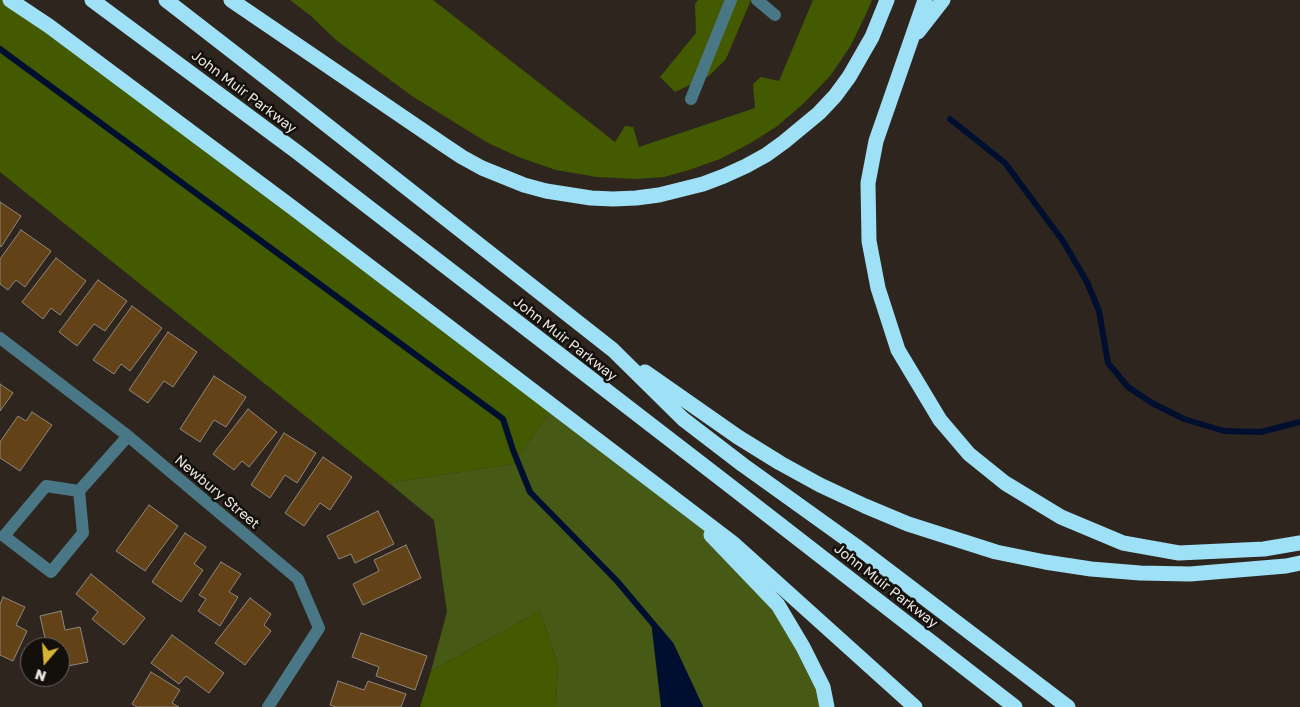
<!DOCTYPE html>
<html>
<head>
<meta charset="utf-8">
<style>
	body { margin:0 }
	#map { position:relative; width:1300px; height:707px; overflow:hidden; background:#2e261e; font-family:"Golos Text",sans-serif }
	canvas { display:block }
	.north { position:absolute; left:20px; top:637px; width:50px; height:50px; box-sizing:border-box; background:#13100c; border:1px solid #696661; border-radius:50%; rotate:198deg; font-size:14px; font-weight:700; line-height:20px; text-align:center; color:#ebe6e1 }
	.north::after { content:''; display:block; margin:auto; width:18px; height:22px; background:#d8b434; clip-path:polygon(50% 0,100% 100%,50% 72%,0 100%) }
</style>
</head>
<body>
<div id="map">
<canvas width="1300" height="707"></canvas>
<div class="north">N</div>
</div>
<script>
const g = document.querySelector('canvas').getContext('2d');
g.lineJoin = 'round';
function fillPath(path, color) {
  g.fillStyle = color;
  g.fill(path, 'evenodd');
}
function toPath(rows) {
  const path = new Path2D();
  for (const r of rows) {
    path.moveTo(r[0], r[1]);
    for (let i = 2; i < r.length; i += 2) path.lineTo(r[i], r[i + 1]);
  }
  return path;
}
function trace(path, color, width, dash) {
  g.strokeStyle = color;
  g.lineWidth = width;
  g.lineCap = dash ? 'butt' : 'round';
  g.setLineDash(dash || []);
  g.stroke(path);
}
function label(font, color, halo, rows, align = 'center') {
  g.font = font + ' "Golos Text",sans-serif';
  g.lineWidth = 5;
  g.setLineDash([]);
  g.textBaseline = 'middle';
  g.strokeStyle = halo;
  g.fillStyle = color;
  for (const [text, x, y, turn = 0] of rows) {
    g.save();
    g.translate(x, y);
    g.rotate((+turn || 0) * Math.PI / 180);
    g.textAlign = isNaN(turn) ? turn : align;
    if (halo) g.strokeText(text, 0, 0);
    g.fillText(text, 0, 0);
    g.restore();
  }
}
fillPath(toPath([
	[0,0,10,0,554,406,513,464,389,483,0,172],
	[290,0,433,0,615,142,625,126,633,127,639,147,755,108,753,84,761,77,779,81,813,0,872,0,867,12,851,45,831,75,803,104,776,127,749,144,720,159,689,170,664,177,636,179,597,177,556,170,521,158,488,143,412,96,336,40,311,16],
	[698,0,751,0,726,59,709,76,675,92,660,77,696,33,695,4],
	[540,611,558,665,556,707,420,707,431,671]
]), '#435a00');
fillPath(toPath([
	[554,406,677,500,778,605,827,707,556,707,558,665,540,611,431,671,447,612,434,520,389,483,513,464]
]), '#465a15');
fillPath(toPath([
	[651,621,671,645,700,707,661,707]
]), '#000f2f');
trace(toPath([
	[0,49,503,419,513,450,530,492,617,581,671,645,700,707],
	[950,119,1005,163,1063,241,1087,282,1099,311,1108,363,1128,387,1152,403,1184,419,1224,431,1261,432,1300,422]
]), '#000f2f', 6);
const building = toPath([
	[0,202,21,216,1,247,0,246,0,202],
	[21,230,51,251,25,287,16,280,8,290,0,284,0,259,21,230],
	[56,258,86,281,60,315,51,308,43,319,22,302,56,258],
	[98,280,127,301,105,331,94,324,77,346,59,332,98,280],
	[132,306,162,328,130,371,121,364,114,374,93,360,132,306],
	[168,332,197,352,173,387,164,381,148,403,129,390,168,332],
	[214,376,246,397,226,427,214,420,200,442,180,429,214,376],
	[0,384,13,393,0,411,0,384],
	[248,409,277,432,249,467,242,461,234,470,213,454,248,409],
	[32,412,52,425,20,471,0,458,0,442,18,416,26,421,32,412],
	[284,433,316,453,297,483,285,475,270,498,251,485,284,433],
	[323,457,352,477,330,510,320,503,304,526,285,513,323,457],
	[149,505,178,526,145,571,116,551,149,505],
	[378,511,394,544,355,563,351,554,339,559,327,536,378,511],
	[185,533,206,547,194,564,203,570,181,602,152,582,185,533],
	[406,545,421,578,363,605,353,584,379,571,374,560,406,545],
	[221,562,241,574,229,592,238,597,220,626,198,611,206,599,199,595,221,562],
	[91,574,145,618,124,645,92,619,98,612,76,594,91,574],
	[3,597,25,607,16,625,27,631,13,661,0,655,0,605,3,597],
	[250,598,271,614,264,625,271,631,245,665,215,643,250,598],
	[61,611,65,630,80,627,88,662,63,667,60,657,60,647,47,647,40,616,61,611],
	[361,633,427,656,415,690,376,676,379,667,352,657,361,633],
	[172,635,224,673,209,693,186,676,179,684,151,663,172,635],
	[151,672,180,690,172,703,179,707,137,707,132,704,151,672],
	[338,681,364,690,368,681,406,694,401,707,336,707,330,705,338,681]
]);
fillPath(building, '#634218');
trace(building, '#90877d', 1);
trace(toPath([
	[757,0,775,15],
	[691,99,731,0],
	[0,338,128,436,298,579,319,628,268,707],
	[79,491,83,533,51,572,4,536,46,486,79,491,128,436]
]), '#4a7785', 12);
trace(toPath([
	[10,0,49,26,293,208,734,544,915,707],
	[92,0,297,152,725,482,1015,707],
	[166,0,286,93,613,350,683,419,743,465,856,546,1068,707],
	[231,0,444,145,462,157,482,168,524,185,546,191,591,198,613,199,636,198,659,195,703,184,724,176,746,166,766,155,784,142,819,113,835,96,849,77,872,37,887,0],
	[925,0,876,141,868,183,869,241,878,288,898,350,940,420,969,454,1005,483,1061,517,1123,543,1179,553,1264,549,1300,543],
	[918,32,943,0],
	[645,372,738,437,780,463,820,485,865,506,908,524,996,552,1045,562,1091,569,1140,573,1190,574,1286,566,1300,563],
	[711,535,778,605,803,647,823,687,827,707]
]), '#9ee0f5', 15);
label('14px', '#ebe6e1', '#13100c', [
	["John Muir Parkway",244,92,37],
	["John Muir Parkway",565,339,38],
	["Newbury Street",217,492,40],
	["John Muir Parkway",886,586,38]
]);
</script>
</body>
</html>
